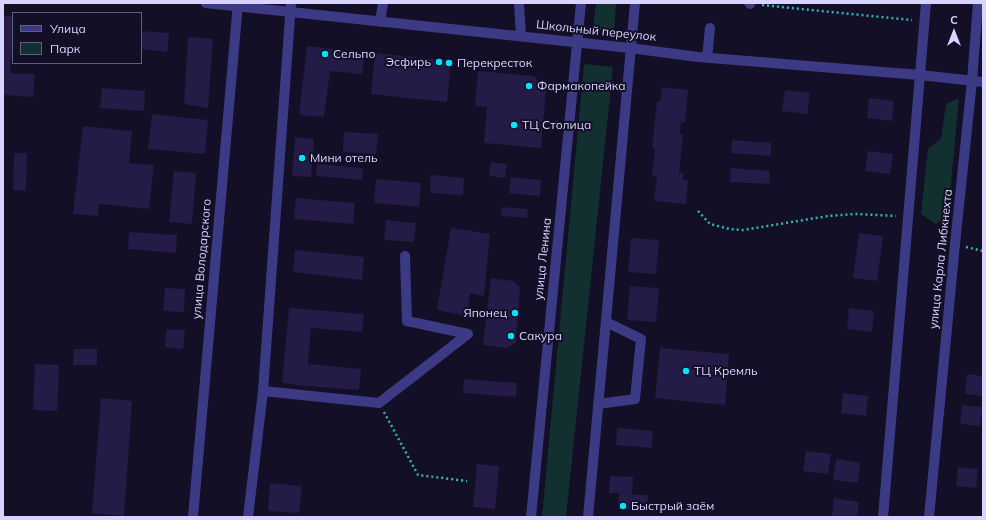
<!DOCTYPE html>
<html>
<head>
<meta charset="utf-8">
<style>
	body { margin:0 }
	#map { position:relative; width:986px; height:520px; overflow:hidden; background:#130f26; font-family:Mulish,sans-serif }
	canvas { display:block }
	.frame { position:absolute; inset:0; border:4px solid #d9d4ff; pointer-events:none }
	.legend { position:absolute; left:12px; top:12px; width:130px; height:52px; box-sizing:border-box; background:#130f26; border:1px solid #625e7d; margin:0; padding:5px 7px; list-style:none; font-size:12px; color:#d9d4ff }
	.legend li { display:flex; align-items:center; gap:8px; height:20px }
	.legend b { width:20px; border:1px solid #625e7d }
	.north { position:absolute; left:934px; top:12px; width:40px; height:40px; -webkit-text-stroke:3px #130f26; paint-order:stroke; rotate:0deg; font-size:11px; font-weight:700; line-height:16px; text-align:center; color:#d9d4ff }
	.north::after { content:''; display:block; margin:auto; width:14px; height:18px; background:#d9d4ff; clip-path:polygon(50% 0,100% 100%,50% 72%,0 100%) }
</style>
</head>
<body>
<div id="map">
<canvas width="986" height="520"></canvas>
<div class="frame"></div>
<ul class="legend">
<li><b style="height:5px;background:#3d3a85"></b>Улица</li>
<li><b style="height:11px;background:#12302f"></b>Парк</li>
</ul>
<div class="north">С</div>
</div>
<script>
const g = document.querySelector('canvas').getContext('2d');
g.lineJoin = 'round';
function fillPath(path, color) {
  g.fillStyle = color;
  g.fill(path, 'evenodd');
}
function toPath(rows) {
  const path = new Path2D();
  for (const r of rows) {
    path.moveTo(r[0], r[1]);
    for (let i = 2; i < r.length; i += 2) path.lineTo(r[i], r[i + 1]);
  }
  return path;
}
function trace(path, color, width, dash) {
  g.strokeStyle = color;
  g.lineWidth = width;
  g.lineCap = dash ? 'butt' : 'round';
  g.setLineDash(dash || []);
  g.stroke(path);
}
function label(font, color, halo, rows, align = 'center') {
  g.font = font + ' Mulish,sans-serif';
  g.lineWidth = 4;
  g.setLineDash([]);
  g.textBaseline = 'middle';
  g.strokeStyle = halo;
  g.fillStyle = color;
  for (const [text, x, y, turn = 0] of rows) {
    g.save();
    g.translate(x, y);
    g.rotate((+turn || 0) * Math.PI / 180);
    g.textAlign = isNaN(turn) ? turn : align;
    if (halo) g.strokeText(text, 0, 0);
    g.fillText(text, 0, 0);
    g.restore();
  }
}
fillPath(toPath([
	[596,3,616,3,614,32,593,29],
	[584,64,613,67,566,517,542,517],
	[959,98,948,215,936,224,921,214,928,149,941,139,946,104]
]), '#12302f');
fillPath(toPath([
	[3,15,13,16,13,38,10,73,35,74,33,97,3,95],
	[141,31,169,33,167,52,141,49],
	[188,37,213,39,208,108,184,104],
	[307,46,365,53,362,74,330,71,324,117,299,115],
	[375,53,451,61,447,102,371,94],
	[478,71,534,76,546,90,541,148,484,143,487,107,475,106],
	[662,87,688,90,685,122,681,122,680,134,683,135,679,173,683,173,683,180,688,180,686,204,654,201,657,177,652,176,655,148,652,148,657,101,660,102],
	[102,88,145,91,144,111,100,108],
	[785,90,810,93,807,114,782,111],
	[869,98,894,101,892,121,867,118],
	[152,114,208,120,205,154,148,149],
	[83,126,132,131,129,163,154,165,149,209,99,204,98,216,73,214],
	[344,132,378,134,376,154,343,152],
	[295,137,314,139,311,177,292,176],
	[732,140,771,143,771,156,731,153],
	[868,151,893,154,890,174,865,171],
	[14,153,27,153,26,191,13,190],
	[491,162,507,164,505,178,489,176],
	[317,164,363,168,362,180,316,176],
	[731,168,770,171,769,184,730,182],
	[174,171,196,173,192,224,169,222],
	[431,175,464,178,463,195,430,193],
	[511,177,541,180,540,196,509,193],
	[376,179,421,183,419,207,374,203],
	[296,198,355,203,353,224,294,219],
	[502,207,528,209,527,218,501,216],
	[386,220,416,223,414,242,384,240],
	[451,228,490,234,484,296,470,293,467,316,437,310],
	[129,232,177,235,176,253,128,249],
	[859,233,883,236,877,281,853,278],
	[631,238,659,240,656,274,628,272],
	[295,250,364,257,362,280,293,272],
	[491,278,513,281,520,287,516,343,507,348,483,345],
	[630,286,659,288,656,322,627,320],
	[165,288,185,289,184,312,163,311],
	[289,308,364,314,362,332,311,328,308,364,361,369,359,390,295,385,295,384,282,383],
	[849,308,874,311,872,332,847,329],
	[166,329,185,330,183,349,165,347],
	[660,348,729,354,725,405,655,398],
	[74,349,97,349,97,365,73,365],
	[35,364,59,365,57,411,33,410],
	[967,374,983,376,983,396,965,394],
	[464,379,517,383,516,397,463,393],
	[843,393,868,396,866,416,841,413],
	[101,398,132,401,124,516,92,513],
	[962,405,982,407,980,426,960,424],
	[617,428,653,431,652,448,616,445],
	[806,451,831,454,828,474,803,471],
	[836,459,860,463,858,483,833,480],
	[477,464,499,466,495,509,473,507],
	[958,467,978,469,976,488,956,486],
	[610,476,633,477,632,495,648,495,647,510,618,509,619,493,609,493],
	[270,483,302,486,299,513,268,511],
	[834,498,859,502,857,517,832,517]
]), '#241b47');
trace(toPath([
	[762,5,912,20],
	[698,211,710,224,730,229,743,230,828,216,855,214,896,216],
	[966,247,983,251],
	[384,412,418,475,467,481]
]), '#2fb8b0', 2.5, [2, 3]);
trace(toPath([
	[206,3,630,48,698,57,920,75,983,82],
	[519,3,521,36],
	[749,3,750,4],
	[380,22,383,3],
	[707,58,710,28],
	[263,391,379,403,468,334,407,321,405,256],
	[598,404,635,399,641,339,606,322],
	[193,517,238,3],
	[248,517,263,391,291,3],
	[531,517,581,3],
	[588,517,635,3],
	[883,517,926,3],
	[929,517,955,244,972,81,978,3]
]), '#3d3a85', 10);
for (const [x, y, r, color] of [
	[325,54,4,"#00e5ff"],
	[439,62,4,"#00e5ff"],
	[449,63,4,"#00e5ff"],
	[529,86,4,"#00e5ff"],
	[514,125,4,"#00e5ff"],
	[302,158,4,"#00e5ff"],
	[515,313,4,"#00e5ff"],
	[511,336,4,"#00e5ff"],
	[686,371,4,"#00e5ff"],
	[623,506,4,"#00e5ff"]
]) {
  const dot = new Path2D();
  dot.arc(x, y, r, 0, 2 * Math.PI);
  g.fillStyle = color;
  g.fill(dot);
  trace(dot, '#130f26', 1.5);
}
label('12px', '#d9d4ff', '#130f26', [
	["Школьный переулок",596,31,6],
	["улица Володарского",202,259,-85],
	["улица Ленина",543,259,-84],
	["улица Карла Либкнехта",941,259,-84]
]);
label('12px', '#d9d4ff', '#130f26', [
	["Сельпо",333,54],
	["Эсфирь",431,62,"right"],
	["Перекресток",457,63],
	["Фармакопейка",537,86],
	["ТЦ Столица",522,125],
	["Мини отель",310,158],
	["Японец",507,313,"right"],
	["Сакура",519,336],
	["ТЦ Кремль",694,371],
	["Быстрый заём",631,506]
], 'left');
</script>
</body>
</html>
